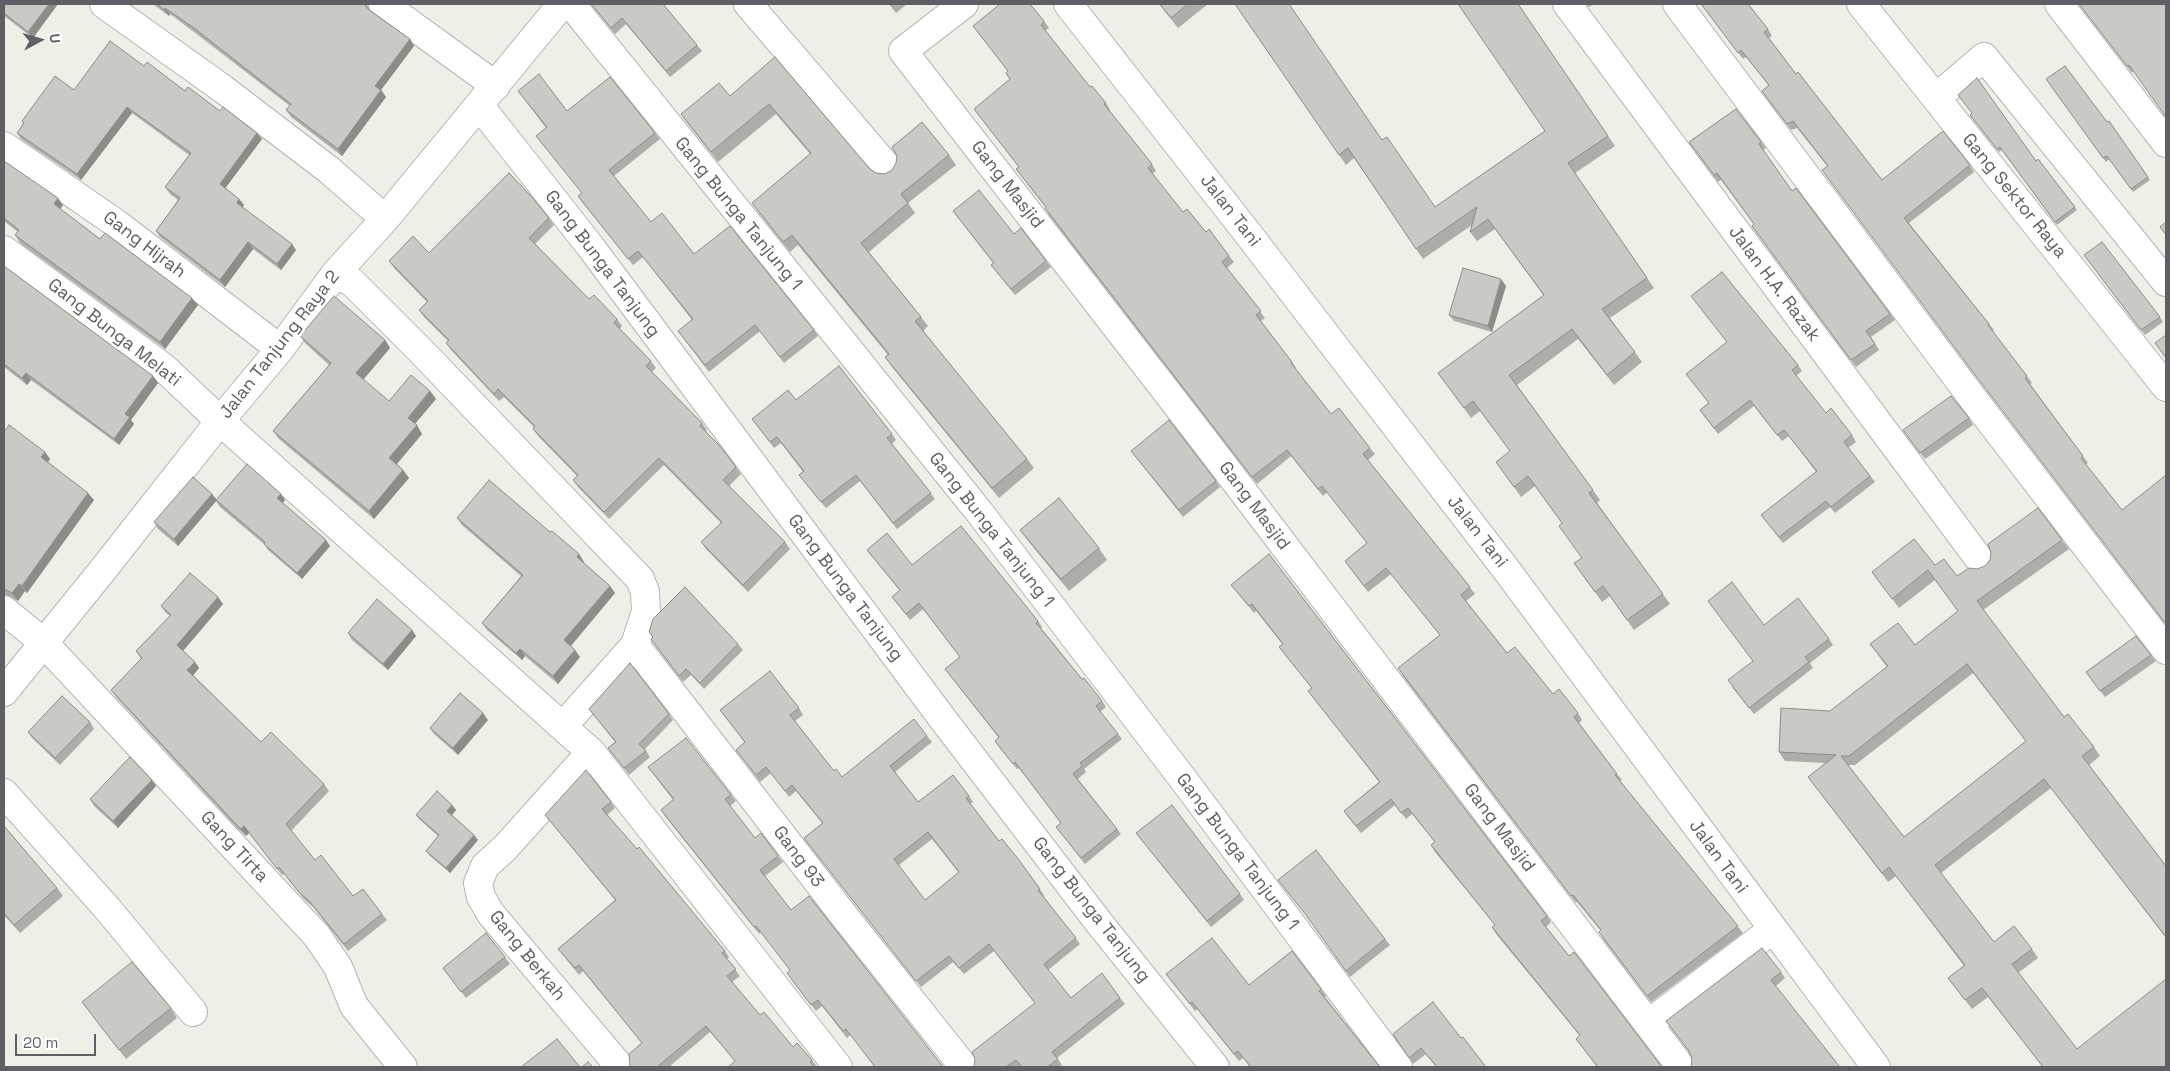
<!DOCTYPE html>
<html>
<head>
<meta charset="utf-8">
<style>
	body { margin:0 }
	#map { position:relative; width:2170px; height:1071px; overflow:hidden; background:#efeee7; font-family:"Space Grotesk",sans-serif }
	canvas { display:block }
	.frame { position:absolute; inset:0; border:5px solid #5e6065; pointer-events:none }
	.north { position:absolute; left:15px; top:15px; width:50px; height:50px; -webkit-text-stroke:4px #fff; paint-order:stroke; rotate:84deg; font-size:14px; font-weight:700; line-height:20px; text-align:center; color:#5e6065 }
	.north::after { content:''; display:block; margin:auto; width:18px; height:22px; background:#5e6065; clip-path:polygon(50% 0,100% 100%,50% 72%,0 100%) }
	.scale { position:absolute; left:15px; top:1034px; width:81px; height:22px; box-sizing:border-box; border:2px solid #5e6065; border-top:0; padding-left:6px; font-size:15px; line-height:18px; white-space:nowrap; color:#5e6065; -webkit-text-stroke:4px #fff; paint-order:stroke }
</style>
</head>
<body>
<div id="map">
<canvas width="2170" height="1071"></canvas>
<div class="frame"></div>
<div class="north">U</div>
<div class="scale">20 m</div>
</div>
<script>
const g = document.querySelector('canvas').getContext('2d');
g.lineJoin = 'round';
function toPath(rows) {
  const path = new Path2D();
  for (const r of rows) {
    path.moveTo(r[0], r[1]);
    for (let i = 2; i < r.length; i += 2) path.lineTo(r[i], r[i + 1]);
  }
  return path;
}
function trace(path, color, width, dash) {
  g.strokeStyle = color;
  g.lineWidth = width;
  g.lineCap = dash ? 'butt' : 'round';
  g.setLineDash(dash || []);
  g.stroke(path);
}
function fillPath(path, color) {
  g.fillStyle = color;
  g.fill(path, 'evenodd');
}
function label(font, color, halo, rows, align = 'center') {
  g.font = font + ' "Space Grotesk",sans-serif';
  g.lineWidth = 5;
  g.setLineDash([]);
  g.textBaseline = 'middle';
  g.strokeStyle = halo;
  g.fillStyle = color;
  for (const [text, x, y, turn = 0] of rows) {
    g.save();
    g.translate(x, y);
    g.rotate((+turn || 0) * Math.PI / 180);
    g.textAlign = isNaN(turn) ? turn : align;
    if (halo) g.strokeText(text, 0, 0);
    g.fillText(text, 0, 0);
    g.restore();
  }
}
const minor = toPath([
	[104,4,223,89,329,170,385,219],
	[383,4,496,86],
	[571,4,980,513,1186,783,1398,1067],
	[748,4,888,168],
	[964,4,903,51,1207,444,1681,1067],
	[1068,4,1249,235,1508,572,1876,1067],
	[1567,4,1982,563],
	[1677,4,1974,400,2166,650],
	[1861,4,2166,387],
	[2059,4,2166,143],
	[1936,98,1984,57,2166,282],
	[479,105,590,246,945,722,1100,924,1215,1067],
	[4,146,117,224,280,349],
	[4,250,163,367,220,421,591,752,838,1067],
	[335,274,352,282,419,349,640,579,645,592,646,611,635,645,563,726],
	[4,610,43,642,317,936,338,967,354,1006,403,1067],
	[635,645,845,917,964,1067],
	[4,692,102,571,220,421,280,349,335,274,385,219,562,4],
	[591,752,505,848,485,866,478,883,481,897,491,914,620,1067],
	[4,793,106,907,193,1012],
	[1648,1024,1772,930]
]);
trace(minor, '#b4b5ba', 30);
trace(minor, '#fff', 28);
fillPath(toPath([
	[4,4,58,4,33,38,4,16],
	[153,4,367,4,369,9,410,39,414,46,381,90,386,97,342,156,291,117,286,110,290,106,198,35,170,14,169,16],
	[591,4,663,4,702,51,670,77,626,24,615,34],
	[889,4,907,4,896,13],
	[1159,4,1208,4,1178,28],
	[1235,4,1382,140,1435,207,1545,131,1518,4,1615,146,1575,173,1654,288,1610,318,1642,362,1614,385,1578,339,1517,385,1600,500,1597,503,1670,604,1634,630,1610,596,1602,602,1574,563,1582,558,1562,523,1535,486,1521,497,1503,471,1510,451,1480,411,1471,418,1438,373,1544,296,1495,229,1477,241,1470,232,1472,225,1423,259,1354,158,1346,165],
	[1586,4,1594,4,1589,7],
	[1701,4,1768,29,1772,36,1769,38,1796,74,1882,180,1970,165,1974,172,1909,223,1989,324,1994,330,1992,331,2027,376,2032,383,2030,384,2088,463,2086,464,2166,625,1827,166,1797,128,1791,130,1766,97,1769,86,1746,57,1743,59],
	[2079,4,2166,4,2133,71,2132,73],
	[1044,21,1049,28,1045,31,1090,87,1106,103,1110,110,1109,111,1152,164,1156,171,1152,174,1183,212,1206,232,1229,256,1234,262,1227,268,1265,318,1261,321,1292,362,1296,368,1295,369,1331,414,1370,448,1375,454,1368,460,1475,594,1466,601,1507,653,1553,694,1578,713,1582,720,1579,723,1617,774,1622,780,1620,781,1743,933,1651,1002,1603,939,1601,931,1577,902,1576,903,1402,675,1440,635,1391,574,1368,592,1345,561,1367,543,1327,492,1323,496,1291,456,1257,484,1049,215,1046,208,1016,169,1019,167,974,109,1010,80,1006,73,1008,71,973,26],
	[775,57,869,168,876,173,885,174,949,155,956,165,908,203,915,213,869,252,921,317,928,326,923,331,1027,459,1034,468,999,498,892,367,885,357,888,355,798,245,790,252,759,213,752,203,810,154,776,114,718,162,688,124,681,114,730,96],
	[144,66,220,111,262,139,225,188,239,199,244,205,242,207,296,250,281,270,253,249,225,287,160,237,156,231,178,200,170,194,165,187,189,155,132,113,81,180,21,139,17,133,23,124,22,121,74,90],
	[2046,79,2107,122,2109,121,2150,180,2133,192,2109,159,2106,162],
	[518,91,567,111,655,133,660,139,614,176,651,222,694,254,814,330,818,336,784,363,760,331,709,372,678,331,692,320,643,257,633,265,582,202,578,196,582,193,536,136,546,128],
	[1736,109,1766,148,1763,150,1792,191,1796,188,1895,320,1871,337,1879,350,1856,367,1756,232,1754,224,1721,180,1718,182,1689,142],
	[1972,118,2036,161,2038,159,2077,210,2057,225,2002,150,1999,152],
	[4,161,63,205,60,209,100,239,198,305,165,349,20,243,15,235,18,232,4,221],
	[953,211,1014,234,1046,261,1051,267,1015,295,991,265,993,263],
	[549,218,554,225,535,244,589,299,617,319,622,326,620,329,651,361,656,368,652,372,702,423,707,430,706,432,720,446,741,474,729,486,785,542,790,549,748,592,706,549,701,542,721,523,664,465,609,519,578,487,573,480,577,476,538,436,533,429,534,427,504,397,499,401,451,350,446,343,448,341,424,317,419,310,427,302,394,268,389,261,429,253],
	[2084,255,2160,317,2163,322,2145,335],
	[4,266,153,376,158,383,131,420,134,424,119,445,31,380,27,385,4,367],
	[1506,286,1492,332,1454,321,1449,315],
	[1691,296,1798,365,1802,371,1796,376,1826,413,1852,435,1856,442,1848,448,1875,482,1835,513,1830,507,1783,543,1761,515,1816,472,1789,436,1782,441,1754,406,1718,434,1704,416,1700,410,1709,403,1686,374,1727,342],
	[300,336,385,340,390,348,363,380,389,401,430,391,436,399,415,424,422,434,397,464,403,470,409,478,374,519,279,439,273,431,329,365,306,344],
	[796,400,892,434,896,440,892,444,935,499,897,529,860,481,826,508,799,475,803,472,781,443,774,448,752,419],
	[1969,418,1973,425,1925,459,1903,430],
	[4,430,45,452,50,459,48,462,94,500,27,593,25,591,18,601,6,595,4,595],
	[1131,451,1216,481,1220,487,1183,517],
	[212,494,217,500,281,494,285,500,283,503,330,546,302,579,268,550,264,544,220,507,216,501,178,546,158,529,154,522],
	[457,518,550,532,579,554,584,562,584,563,610,586,615,593,571,646,580,657,558,684,525,656,522,660,487,630,482,623,521,576,462,525],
	[1020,530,1099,548,1107,560,1069,591,1029,542],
	[2062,540,2069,549,1983,610,2064,717,2094,747,2100,756,2089,765,2166,866,2166,938,2051,788,1941,873,1994,942,2032,949,2038,958,2018,973,2077,1049,2166,1067,2043,1067,1988,997,1972,1009,1948,978,1964,966,1896,876,1888,882,1808,777,1826,763,1785,761,1779,752,1887,667,1870,644,1915,645,1958,611,1935,580,1899,608,1872,572,1935,565,1957,576],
	[1973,673,2026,741,1904,837,1848,765,1855,765],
	[867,550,912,565,1038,621,1042,627,1041,628,1082,679,1102,701,1106,707,1100,712,1122,739,1084,769,1086,772,1078,779,1121,834,1085,864,1056,827,1061,823,1019,768,1017,769,999,747,995,741,999,738,945,669,960,657,923,609,910,620,892,597,900,591],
	[1269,554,1547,916,1551,922,1546,927,1569,956,1662,1067,1597,1067,1576,1039,1580,1036,1496,934,1492,927,1495,925,1435,852,1431,845,1435,842,1412,814,1406,819,1395,805,1361,833,1348,817,1344,811,1379,782,1313,697,1308,691,1312,688,1279,647,1283,645,1256,611,1254,613,1231,585],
	[223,604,183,651,195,662,199,668,193,675,261,742,324,784,329,791,291,831,315,860,353,896,382,914,387,920,348,951,314,908,303,898,284,874,282,875,249,833,246,836,238,829,116,697,111,690,141,659,136,651,170,616,166,613,161,606],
	[1764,625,1829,639,1833,645,1810,663,1813,668,1754,714,1732,687,1753,661],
	[412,630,416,636,388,670,352,640,348,633],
	[649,632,738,644,743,650,704,689,691,675,683,682,655,645,652,637],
	[2151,655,2156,661,2105,697,2086,672],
	[799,708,803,715,795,721,834,771,842,777,927,736,932,742,895,772,918,802,969,796,973,802,970,804,999,841,1019,860,1044,895,1043,896,1080,944,1048,970,1071,998,1120,998,1125,1004,1057,1058,1062,1065,1059,1067,1021,1067,1020,1066,1019,1067,973,1067,1035,1003,994,951,964,974,953,962,921,987,804,838,822,823,796,791,789,797,771,773,760,782,741,756,745,743,720,710],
	[932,839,959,873,925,900,899,865],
	[589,709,669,714,673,720,645,749,650,757,629,775,608,748,615,742],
	[488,720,458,755,434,734,430,728],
	[90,722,94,729,60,765,32,738,28,732],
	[648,767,731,795,736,801,730,806,755,838,778,856,783,862,765,876,791,910,850,1035,847,1038,822,1006,816,1011,791,979,790,970,761,932,759,934,665,816,661,810,673,800],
	[156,786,118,828,94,806,90,799],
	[611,802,615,808,607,815,725,951,729,957,727,959,740,976,732,982,760,1015,793,1047,812,1060,817,1067,728,1067,735,1061,710,1032,669,1067,629,1067,642,1043,583,971,579,975,558,949,615,900,545,815],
	[452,805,456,810,452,815,474,835,478,840,450,873,430,856,426,851,438,836,420,820,416,815],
	[4,826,57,888,63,896,20,933,5,916,4,917],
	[1136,833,1240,894,1244,900,1211,927],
	[1278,880,1385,939,1390,945,1350,977,1311,921],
	[1292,951,1326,996,1325,997,1380,1067,1250,1067,1243,1058,1239,1061,1197,1009,1195,1011,1166,974,1249,985],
	[505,957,510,964,466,998,443,968],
	[1781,972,1785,978,1692,1059,1689,1052,1666,1021],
	[82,1002,171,1008,177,1018,126,1059],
	[1393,1034,1461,1038,1486,1067,1436,1067,1426,1054,1413,1064]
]), '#aeada8');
fillPath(toPath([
	[49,4,58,4,33,38,28,32],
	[165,8,170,14,169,16,164,10],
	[410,39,414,46,381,90,386,97,342,156,338,149,375,86],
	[127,107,132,113,81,180,77,174],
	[257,133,262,139,224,190,220,184],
	[58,198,63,205,59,211,54,204],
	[239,199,244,205,241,209,237,203],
	[248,242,253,249,225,287,220,280],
	[292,244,296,250,281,270,277,264],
	[1501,279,1506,286,1492,332,1488,326],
	[192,298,198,305,165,349,160,342],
	[385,340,390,348,362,381,356,373],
	[26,373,31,380,27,385,22,378],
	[153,376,158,383,131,420,134,424,119,445,114,439,125,414],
	[430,391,436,399,413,426,408,418],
	[417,425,422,434,395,466,389,458],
	[45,452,50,459,46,465,41,457],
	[403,470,409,478,374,519,369,511],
	[88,493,94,500,27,593,22,586],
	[212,494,217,500,178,546,174,539],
	[281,494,285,500,281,504,277,498],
	[326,540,330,546,302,579,297,573],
	[579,554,584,562,582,564,577,557],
	[19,584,25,591,18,601,12,593],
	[610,586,615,593,569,648,564,640],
	[218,597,223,604,182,652,177,645],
	[412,630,416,636,388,670,383,664],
	[520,649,525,656,522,660,516,653],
	[575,650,580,657,558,684,553,676],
	[195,662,199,668,192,677,187,670],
	[483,713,488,720,458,755,453,748],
	[152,780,156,786,118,828,113,821],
	[452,805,456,810,451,816,447,811],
	[244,826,249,833,246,836,241,829],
	[474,835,478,840,450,873,446,868]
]), '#8d8d88');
const building = toPath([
	[4,4,49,4,28,32,4,13,4,4],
	[157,4,364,4,369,10,410,39,375,86,381,90,338,149,286,110,291,104,194,28,165,8,164,10,157,4],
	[591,4,663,4,697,45,666,71,622,18,611,28,591,4],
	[1000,4,1030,4,1044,21,1041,25,1090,87,1092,86,1106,103,1104,104,1152,164,1148,168,1183,212,1187,209,1206,232,1209,229,1229,256,1222,262,1261,311,1256,315,1292,362,1291,363,1331,414,1339,408,1370,448,1363,454,1470,587,1461,595,1507,653,1515,647,1553,694,1559,689,1578,713,1574,717,1617,774,1615,775,1738,926,1647,996,1599,932,1601,930,1573,895,1571,896,1398,668,1440,635,1386,568,1364,586,1345,561,1367,543,1322,486,1318,489,1287,450,1252,477,1045,208,1046,207,1016,169,1019,167,974,109,1010,79,1006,73,1008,71,973,26,1000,4],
	[1160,4,1188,4,1171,18,1160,4],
	[1235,4,1289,4,1382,140,1387,137,1435,207,1545,131,1458,4,1518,4,1608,136,1568,163,1647,278,1602,309,1635,352,1607,375,1572,329,1509,375,1593,490,1589,493,1663,594,1627,620,1603,586,1595,592,1574,563,1582,558,1559,526,1562,523,1528,476,1514,487,1496,462,1510,451,1473,401,1464,408,1438,373,1544,295,1488,219,1470,232,1477,207,1416,249,1348,148,1339,155,1235,4],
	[1701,4,1748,4,1768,29,1764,32,1796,74,1798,72,1882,180,1943,131,1970,165,1904,218,1989,324,1988,325,2027,376,2025,378,2083,456,2081,458,2122,510,2166,475,2166,624,1982,384,1822,170,1828,166,1793,121,1787,124,1762,91,1769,85,1741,50,1738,53,1701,4],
	[2079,4,2166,4,2166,117,2129,65,2127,66,2079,4],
	[110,41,144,66,147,62,185,91,188,87,220,111,223,107,257,133,220,184,239,199,237,203,292,244,277,264,248,242,220,280,156,231,180,198,165,187,191,153,127,107,77,174,17,133,24,123,22,121,55,76,74,90,110,41],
	[775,57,869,168,876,173,885,174,892,170,896,163,897,156,892,147,922,122,949,155,901,194,908,203,861,243,921,317,915,321,1027,459,992,488,885,357,889,354,792,235,783,242,752,203,811,153,769,104,711,152,681,114,719,83,730,96,775,57],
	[2065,66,2107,122,2109,121,2148,177,2131,189,2107,156,2103,158,2046,79,2065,66],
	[539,74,567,111,610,77,655,133,609,170,651,222,662,213,694,254,730,226,814,330,780,357,755,325,705,365,678,331,693,319,638,251,628,259,578,196,582,193,536,136,547,127,518,91,539,74],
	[1977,78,2036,161,2038,159,2075,207,2055,222,2000,147,1997,149,1970,115,1972,113,1958,95,1977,78],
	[1736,109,1761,142,1759,144,1792,191,1796,188,1890,314,1866,331,1875,344,1851,360,1752,226,1754,224,1717,173,1714,175,1689,142,1736,109],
	[4,161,58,198,54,204,100,239,105,233,192,298,160,342,15,235,19,230,4,218,4,161],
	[509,173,531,196,549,218,529,238,589,299,594,295,617,319,614,323,651,361,646,366,702,423,700,426,720,446,736,467,723,480,785,542,743,585,701,542,722,522,659,458,604,512,573,480,578,475,533,429,535,426,498,389,494,394,446,343,449,340,419,310,428,301,389,261,413,236,429,253,509,173],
	[979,190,1014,234,1021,228,1046,261,1011,289,991,265,994,263,953,211,979,190],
	[2166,222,2166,235,2160,227,2166,222],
	[2102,242,2160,317,2141,330,2084,255,2102,242],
	[4,266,153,376,125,414,130,417,114,439,26,373,22,378,4,364,4,266],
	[1463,268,1501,279,1488,326,1449,315,1463,268],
	[1722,272,1798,365,1792,370,1826,413,1831,408,1852,435,1844,442,1870,476,1831,507,1826,501,1779,537,1761,515,1817,471,1784,430,1777,435,1750,400,1714,428,1700,410,1709,403,1686,374,1727,342,1691,296,1722,272],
	[334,296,385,340,356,373,389,401,411,375,430,391,408,418,417,425,389,458,403,470,369,511,273,431,331,363,300,336,334,296],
	[2166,335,2166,358,2155,343,2166,335],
	[839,366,892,434,887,438,931,493,893,523,856,475,821,502,799,475,804,471,777,437,770,442,752,419,788,390,796,400,839,366],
	[1951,396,1969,418,1920,453,1903,430,1951,396],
	[1169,420,1216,481,1179,510,1131,451,1169,420],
	[9,425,45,452,41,457,88,493,22,586,19,584,12,593,4,589,4,430,5,431,9,425],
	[247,464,281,494,277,498,326,540,297,573,264,544,265,542,216,500,247,464],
	[193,477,212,494,174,539,154,522,193,477],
	[489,480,550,532,552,531,579,554,577,557,610,586,564,640,575,650,553,676,520,649,516,653,482,623,523,575,457,518,489,480],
	[1059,498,1099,548,1061,579,1020,530,1059,498],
	[2038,508,2062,540,1977,601,2064,717,2068,714,2094,747,2082,756,2166,866,2166,937,2044,779,1935,865,1994,942,2014,926,2032,949,2012,964,2077,1049,2166,979,2166,1067,2043,1067,1982,988,1965,1000,1948,978,1965,965,1889,867,1882,873,1808,777,1836,755,1779,752,1781,708,1830,711,1888,666,1870,644,1898,623,1915,645,1958,611,1928,570,1892,599,1872,572,1914,539,1935,565,1944,559,1957,576,1969,568,1977,569,1985,566,1990,560,1991,553,1988,544,2038,508],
	[1967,664,2026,741,1904,837,1841,756,1849,756,1967,664],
	[961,526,1038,621,1036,623,1082,679,1084,678,1102,701,1096,706,1118,734,1080,763,1082,766,1073,774,1117,829,1081,858,1056,827,1061,823,1015,762,1013,764,995,741,999,737,945,669,960,657,919,603,906,614,892,597,900,590,867,550,887,533,912,565,961,526],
	[1269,554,1547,916,1541,921,1569,956,1574,952,1662,1067,1598,1067,1576,1039,1580,1035,1492,927,1495,925,1431,845,1435,842,1408,808,1401,813,1391,799,1356,826,1344,811,1380,782,1308,691,1312,688,1279,647,1283,644,1252,604,1249,606,1231,585,1269,554],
	[190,573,218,597,177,645,195,662,187,670,261,742,271,732,324,784,286,824,315,860,321,855,353,896,363,889,382,914,344,944,310,902,298,891,279,867,277,869,244,826,241,829,234,822,111,690,142,658,136,651,171,615,161,606,190,573],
	[1732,582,1764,625,1798,598,1829,639,1805,657,1809,662,1749,708,1728,680,1753,661,1708,601,1732,582],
	[685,587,738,644,700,683,686,669,679,676,651,639,653,637,649,632,653,619,685,587],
	[377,599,412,630,383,664,348,633,377,599],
	[2136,636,2151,655,2100,691,2086,672,2136,636],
	[630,663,669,714,639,744,646,751,624,768,608,748,616,742,589,709,630,663],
	[770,671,799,708,790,715,834,771,836,769,842,777,914,719,927,736,890,766,918,802,953,775,969,796,966,798,999,841,1002,839,1019,860,1040,889,1038,890,1076,938,1044,964,1071,998,1102,973,1120,998,1052,1052,1058,1059,1047,1067,1022,1067,1016,1060,1006,1067,973,1067,974,1066,975,1059,972,1052,1035,1003,989,944,959,968,949,956,916,981,804,838,823,823,792,785,785,791,766,767,756,775,736,750,745,742,720,710,770,671],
	[928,832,959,872,925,900,894,859,928,832],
	[460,693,483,713,453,748,430,728,460,693],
	[62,696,90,722,55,758,28,732,62,696],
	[686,738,731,795,725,799,755,838,761,833,778,856,760,870,791,910,809,896,943,1067,875,1067,846,1029,843,1031,818,1000,811,1005,787,973,790,970,756,926,754,927,661,810,674,799,648,767,686,738],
	[130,757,152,780,113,821,90,799,130,757],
	[586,770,611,802,602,809,637,849,639,847,725,951,722,953,736,969,727,976,760,1015,764,1012,793,1047,797,1043,812,1060,810,1062,814,1067,728,1067,735,1061,706,1026,657,1067,629,1067,630,1066,629,1054,642,1043,579,965,575,968,558,949,616,900,545,815,586,770],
	[437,791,452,805,447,811,474,835,446,868,426,851,439,835,416,815,437,791],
	[1172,805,1240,894,1207,921,1136,833,1172,805],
	[4,826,57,888,14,925,4,913,4,826],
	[1316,850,1385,939,1346,971,1306,915,1278,880,1316,850],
	[486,933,505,957,461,992,443,968,486,933],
	[1212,938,1249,985,1292,951,1321,989,1319,991,1380,1067,1251,1067,1238,1051,1234,1054,1192,1002,1190,1004,1166,974,1212,938],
	[1762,948,1781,972,1771,980,1840,1067,1691,1067,1692,1059,1689,1051,1666,1021,1762,948],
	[132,962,171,1008,119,1050,82,1002,132,962],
	[1433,1002,1461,1038,1463,1037,1486,1067,1437,1067,1421,1048,1409,1058,1393,1034,1433,1002],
	[557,1039,580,1067,521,1067,557,1039],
	[588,1062,593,1067,582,1067,588,1062]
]);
fillPath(building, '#cac9c3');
trace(building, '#8d8d88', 1);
label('18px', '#5e6065', '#fff', [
	["Gang Masjid",1007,185,52],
	["Gang Sektor Raya",2014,196,51],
	["Jalan Tani",1230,211,52],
	["Gang Bunga Tanjung 1",738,214,51],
	["Gang Hijrah",144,245,37],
	["Gang Bunga Tanjung",602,264,53],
	["Jalan H.A. Razak",1774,284,53],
	["Gang Bunga Melati",114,333,38],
	["Jalan Tanjung Raya 2",280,345,-52],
	["Gang Masjid",1254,506,53],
	["Gang Bunga Tanjung 1",991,530,52],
	["Jalan Tani",1477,532,52],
	["Gang Bunga Tanjung",845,588,53],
	["Gang Masjid",1499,828,53],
	["Gang Tirta",234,847,47],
	["Gang Bunga Tanjung 1",1237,852,53],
	["Gang 93",798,857,53],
	["Jalan Tani",1718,857,54],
	["Gang Bunga Tanjung",1091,910,52],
	["Gang Berkah",527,956,51]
]);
</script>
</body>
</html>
